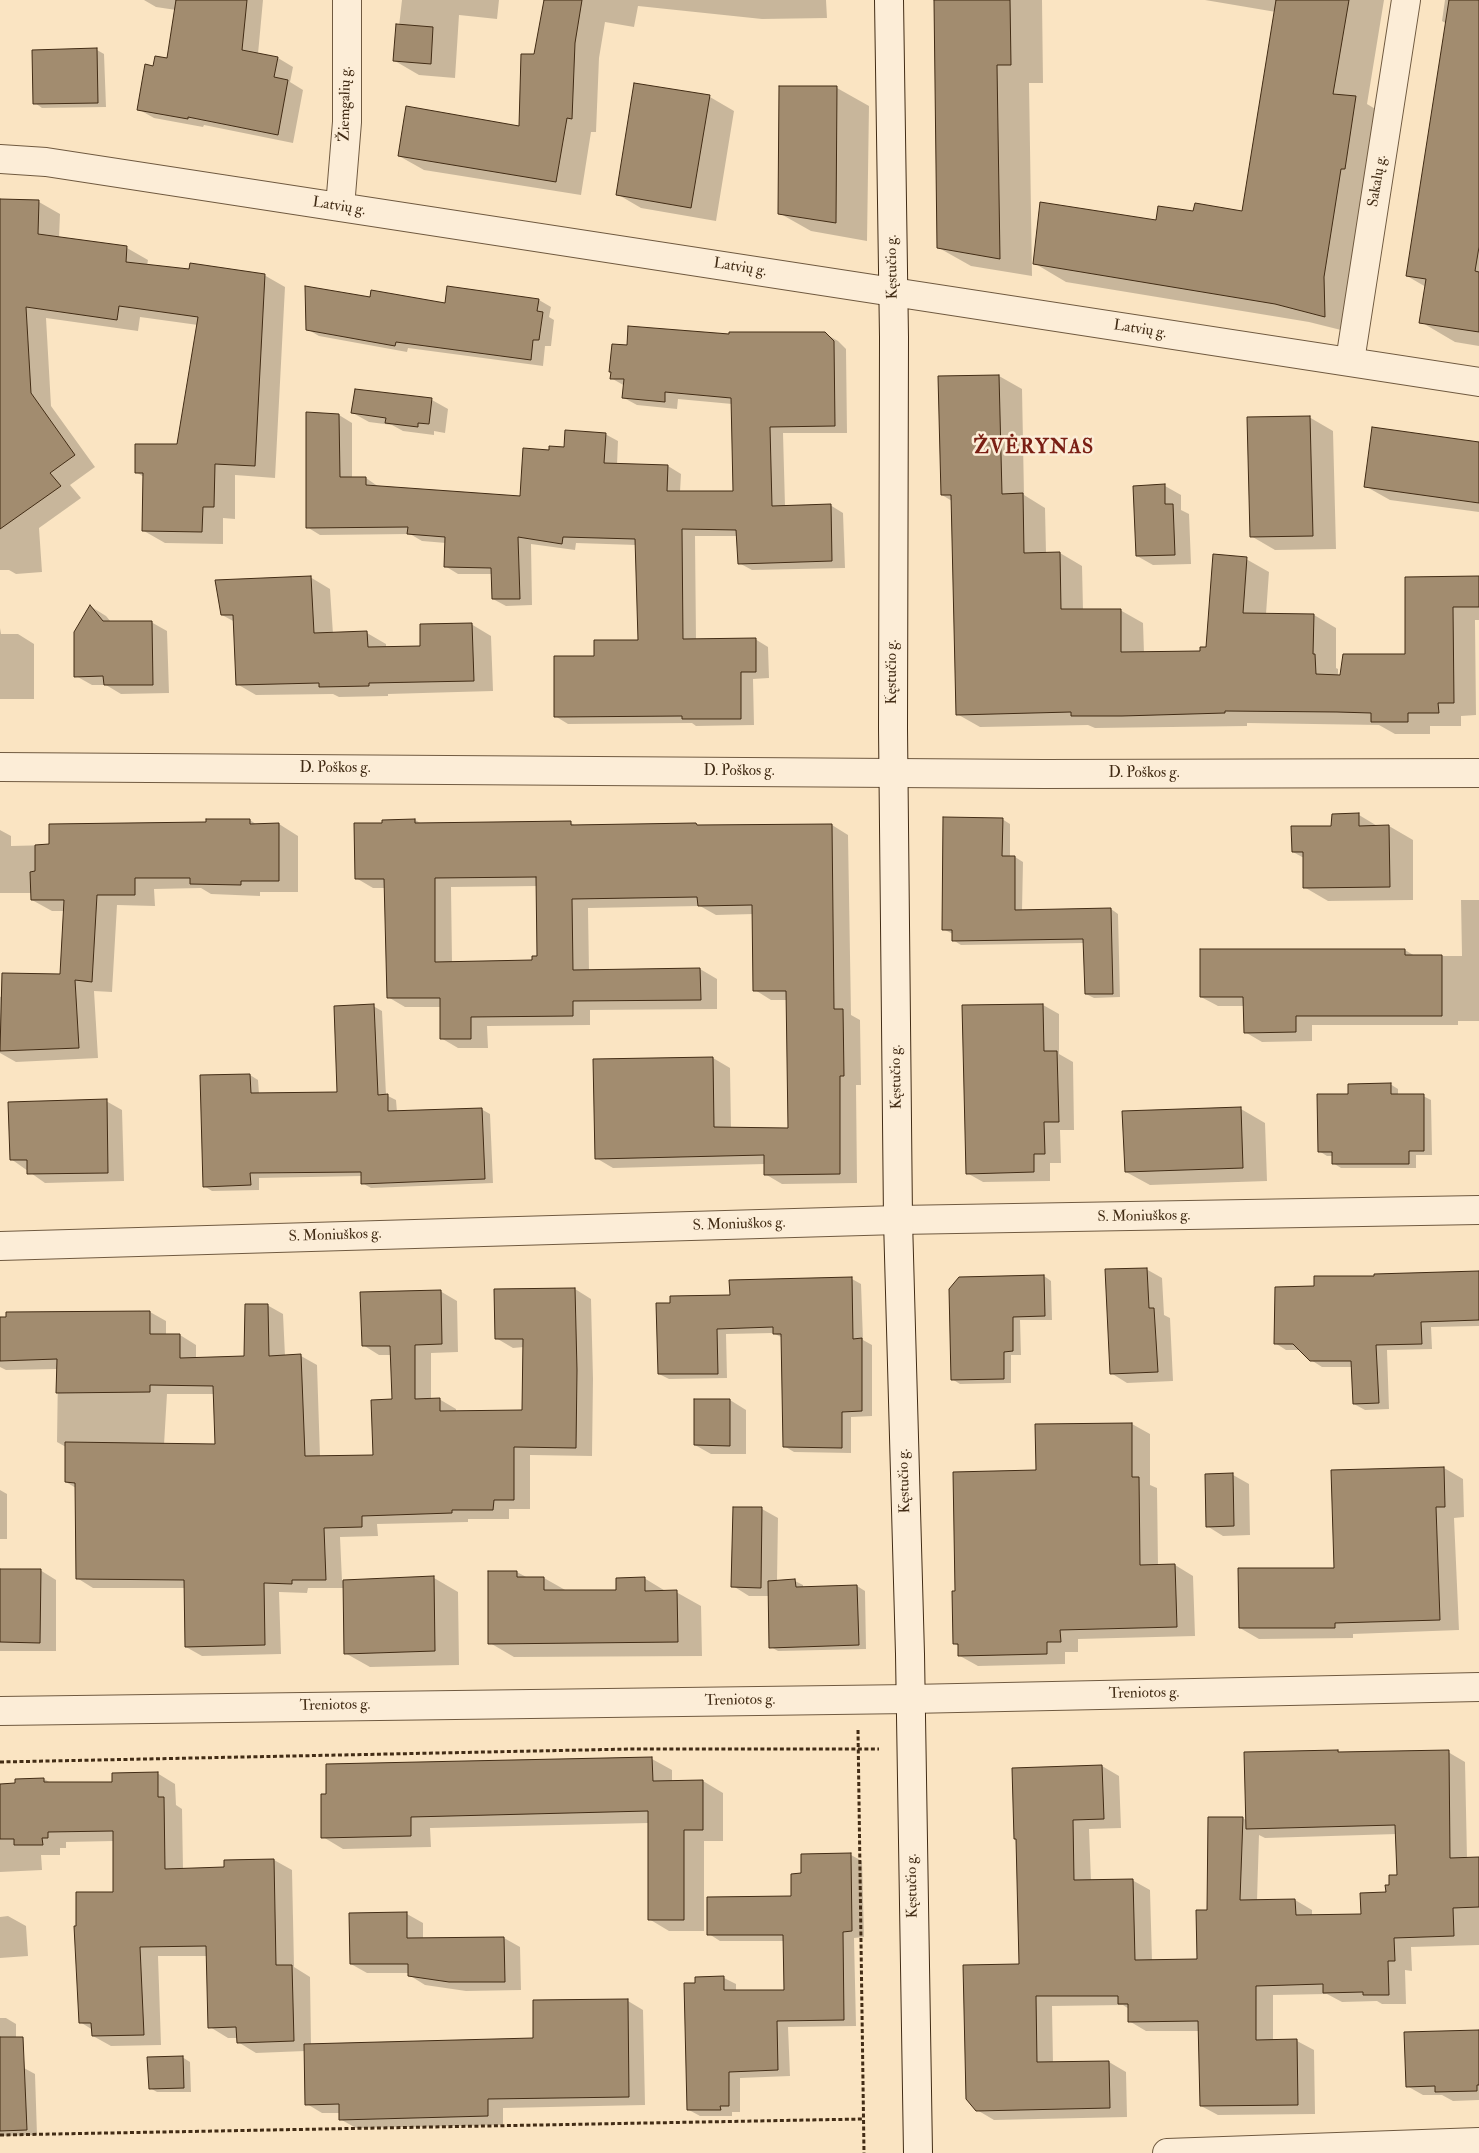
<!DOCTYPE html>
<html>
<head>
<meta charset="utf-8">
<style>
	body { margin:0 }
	canvas { display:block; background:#fae4c2 }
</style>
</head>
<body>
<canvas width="1479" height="2153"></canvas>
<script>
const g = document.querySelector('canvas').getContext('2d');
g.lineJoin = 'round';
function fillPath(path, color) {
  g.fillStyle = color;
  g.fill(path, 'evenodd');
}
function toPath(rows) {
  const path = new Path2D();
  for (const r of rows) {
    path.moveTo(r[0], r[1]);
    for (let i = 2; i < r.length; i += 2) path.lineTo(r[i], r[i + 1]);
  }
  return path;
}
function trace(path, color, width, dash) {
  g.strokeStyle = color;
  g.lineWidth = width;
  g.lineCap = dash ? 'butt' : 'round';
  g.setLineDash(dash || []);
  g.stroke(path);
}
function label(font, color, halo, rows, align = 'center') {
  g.font = font + ' "IM FELL Double Pica",serif';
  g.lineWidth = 5;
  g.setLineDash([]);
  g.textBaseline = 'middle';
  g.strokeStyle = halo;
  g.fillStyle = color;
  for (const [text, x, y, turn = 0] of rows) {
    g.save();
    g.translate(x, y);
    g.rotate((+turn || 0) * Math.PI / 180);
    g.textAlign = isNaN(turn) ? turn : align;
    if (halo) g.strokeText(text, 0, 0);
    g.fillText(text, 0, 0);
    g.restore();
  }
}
fillPath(toPath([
	[144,0,263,0,258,54,278,58,293,67,290,82,303,90,293,143,204,125,203,127,154,118,138,109,154,67,168,60,176,10,156,7],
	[402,0,499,0,497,19,459,15,455,78,419,75,395,61],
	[546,0,826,0,827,18,762,19,638,6,634,27,605,22,599,58,596,132,591,132,581,195,424,170,399,156,520,127],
	[936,0,1042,0,1043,83,1029,83,1032,276,971,266,939,248],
	[1205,0,1384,0,1367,104,1387,116,1357,334,1309,322,1066,282,1034,263,1157,222,1194,213,1243,212,1276,12],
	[1445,0,1479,0,1479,346,1455,342,1421,322,1426,287,1407,276,1447,24,1442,21],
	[97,50,104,54,106,107,42,108,35,103],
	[635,84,710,97,734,111,716,221,641,208,617,194],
	[780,87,837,88,869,106,867,241,811,231,779,213],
	[0,199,39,202,60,214,59,238,127,248,148,260,147,266,264,275,285,287,275,478,235,475,235,519,223,518,223,544,165,543,144,531,144,477,136,472,178,446,198,325,140,317,138,331,46,318,51,406,95,467,70,485,81,498,39,528,42,572,16,574,9,570,0,570],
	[371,299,446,304,539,300,551,307,549,317,554,320,551,346,545,346,543,366,408,348,407,352,319,336,307,329],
	[824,333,838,341,846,349,847,433,783,433,785,506,830,505,843,513,845,568,752,570,739,563,738,536,695,536,696,640,755,639,768,647,769,678,753,679,754,725,696,726,692,723,568,724,555,716,595,658,639,641,636,545,576,543,575,550,531,544,532,605,506,606,493,599,493,574,458,574,445,566,446,543,422,541,410,534,320,535,307,527,307,413,339,415,352,423,352,478,366,478,379,487,521,498,550,451,605,434,618,441,617,465,668,466,681,474,680,492,735,493,732,404,678,399,677,409,637,405,624,398,625,386,611,378,628,347,731,336],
	[999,376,1022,389,1024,495,1045,508,1046,553,1060,553,1082,566,1083,610,1120,610,1143,623,1144,653,1202,652,1207,648,1246,559,1269,572,1266,614,1314,615,1336,628,1336,668,1338,669,1338,676,1406,655,1479,577,1479,620,1475,620,1476,715,1461,716,1461,726,1430,726,1430,734,1395,734,1379,725,1247,723,1247,726,1095,728,1088,725,980,727,957,714,952,501,942,495],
	[432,400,448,409,445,433,434,431,434,435,403,431,392,425,369,422,353,413],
	[1309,417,1333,431,1336,549,1275,550,1251,536],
	[1479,443,1479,512,1390,500,1365,486],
	[1165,486,1181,495,1181,510,1189,514,1191,564,1153,565,1137,556],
	[310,577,330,589,333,634,367,633,386,644,386,648,422,647,471,624,491,636,493,691,388,694,388,696,339,697,333,694,256,695,237,684,235,622,222,615],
	[90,606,106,616,111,622,151,622,167,631,169,693,121,694,106,685,92,685,76,676],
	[0,628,1,634,18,634,34,644,34,699,0,699],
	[1359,815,1379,827,1389,826,1413,840,1413,900,1328,901,1304,887,1304,858,1293,852,1333,827],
	[1002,819,1010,824,1010,857,1015,857,1023,862,1022,911,1111,909,1118,914,1120,997,1094,998,1086,994,1085,943,961,945,953,940,953,934,943,929],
	[250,820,257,825,279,824,298,836,298,892,260,892,260,896,211,894,201,888,154,889,155,906,117,905,112,992,94,991,98,1058,16,1062,0,1053,0,997,61,975,65,911,52,911,32,900,32,893,0,893,0,830,11,836,11,846,50,845,208,823],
	[415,820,422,824,571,823,576,826,696,824,700,827,832,825,848,835,851,1015,860,1020,861,1085,856,1085,857,1183,782,1184,765,1174,765,1164,613,1168,596,1158,713,1058,730,1068,731,1128,789,1130,788,1000,771,1000,755,990,754,914,716,915,700,906,588,908,589,971,700,969,717,979,717,1009,590,1010,590,1025,487,1026,488,1048,458,1048,441,1038,441,1007,405,1007,388,997,386,888,373,888,356,878,383,824],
	[538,886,539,957,533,961,452,963,451,887],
	[1461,900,1479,900,1479,1021,1458,1021,1458,1025,1312,1025,1312,1041,1262,1042,1245,1032,1245,1006,1218,1006,1201,997,1405,950,1415,956,1462,956],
	[1043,1005,1059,1014,1059,1054,1073,1062,1074,1130,1060,1130,1061,1163,1050,1163,1050,1181,983,1182,967,1173],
	[373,1006,382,1011,386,1095,396,1100,397,1112,481,1109,490,1114,493,1183,371,1188,362,1183,362,1176,259,1178,259,1190,212,1191,204,1186,250,1075,258,1080,259,1094,339,1093],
	[1390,1084,1398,1089,1398,1096,1423,1096,1431,1100,1432,1155,1416,1155,1416,1168,1341,1168,1333,1163,1333,1156,1327,1156,1319,1151,1350,1095],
	[106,1101,122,1110,124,1181,45,1183,11,1159],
	[1241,1109,1265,1123,1267,1181,1150,1185,1126,1172],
	[1146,1269,1162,1278,1164,1315,1170,1318,1173,1381,1127,1383,1111,1373],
	[1479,1272,1479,1333,1479,1326,1431,1327,1432,1349,1387,1350,1389,1409,1365,1410,1354,1404,1353,1367,1322,1367,1311,1360,1300,1350,1286,1350,1275,1343,1315,1288,1375,1277],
	[1044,1276,1051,1281,1052,1320,1020,1320,1021,1355,1011,1355,1011,1383,960,1384,952,1379],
	[852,1279,861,1284,863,1340,872,1345,872,1416,851,1417,851,1453,794,1452,784,1446,783,1338,773,1333,726,1334,727,1378,669,1379,659,1374,671,1304],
	[575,1289,591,1299,593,1379,592,1456,530,1455,530,1509,509,1509,509,1519,468,1519,468,1522,377,1524,378,1536,340,1537,342,1581,434,1578,458,1592,459,1665,370,1667,345,1653,344,1588,308,1588,307,1593,279,1592,281,1654,202,1656,186,1647,185,1588,93,1588,77,1578,76,1488,66,1482,66,1447,57,1442,58,1369,6,1370,0,1367,0,1319,8,1318,8,1314,150,1312,166,1321,166,1335,180,1335,196,1345,196,1359,245,1357,267,1305,283,1314,285,1356,301,1356,317,1365,320,1457,375,1456,393,1401,391,1355,379,1355,363,1345,440,1291,457,1301,458,1352,431,1353,431,1400,439,1399,456,1409,456,1412,523,1411,524,1347,513,1348,496,1338,495,1291],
	[167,1394,215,1394,217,1445,164,1445],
	[730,1400,746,1410,746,1454,711,1454,695,1445],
	[1132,1424,1150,1434,1150,1485,1157,1488,1158,1566,1175,1565,1193,1576,1195,1636,1078,1639,1078,1652,1065,1652,1065,1664,978,1666,960,1656,959,1646,955,1644,956,1592,1037,1471],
	[1444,1468,1463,1479,1464,1517,1454,1518,1459,1630,1353,1634,1353,1638,1259,1639,1240,1628,1336,1569],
	[1233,1475,1249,1484,1250,1535,1223,1536,1207,1526],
	[0,1490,7,1494,7,1539,0,1539],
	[734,1508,762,1509,778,1518,777,1581,795,1581,803,1585,803,1588,857,1586,865,1591,866,1649,778,1651,771,1647,769,1596,749,1596,733,1586],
	[0,1570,40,1570,56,1580,56,1651,0,1651],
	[517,1572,528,1578,544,1578,567,1591,618,1591,644,1578,667,1592,676,1592,701,1606,702,1656,514,1657,490,1643],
	[1337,1751,1342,1753,1448,1752,1465,1762,1467,1859,1479,1858,1479,1945,1411,1947,1412,1971,1405,1970,1406,2004,1382,2004,1377,2001,1342,2002,1327,1994,1273,1995,1273,2041,1297,2041,1314,2050,1315,2114,1218,2115,1201,2106,1199,2031,1146,2031,1129,2021,1129,2009,1123,2005,1052,2006,1053,2063,1109,2062,1126,2072,1127,2117,994,2120,977,2110,1021,1965,1017,1840,1015,1839,1102,1766,1119,1776,1121,1828,1089,1829,1091,1881,1132,1880,1150,1890,1152,1961,1198,1960,1208,1911,1243,1818,1247,1821],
	[1397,1834,1398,1876,1387,1893,1362,1915,1312,1916,1312,1910,1295,1900,1257,1901,1259,1835,1265,1838],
	[652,1759,672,1770,672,1782,703,1781,723,1793,723,1841,704,1841,704,1931,669,1931,649,1919,649,1823,430,1828,431,1847,343,1849,323,1837,327,1795],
	[157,1773,175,1784,176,1805,182,1809,183,1870,225,1868,274,1860,292,1870,294,1967,310,1977,311,2045,535,2039,628,2001,643,2010,645,2105,503,2108,503,2125,356,2128,340,2119,340,2113,322,2113,307,2104,305,2051,256,2053,238,2042,238,2038,228,2038,210,2027,208,1956,158,1956,161,2045,111,2046,93,2036,93,2030,80,2022,115,1893,114,1841,66,1842,66,1848,60,1848,60,1855,41,1855,42,1870,0,1872,0,1785,16,1784,16,1780,44,1779,51,1783,114,1783],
	[851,1855,862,1861,864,1937,854,1938,856,2026,788,2027,790,2076,740,2078,740,2112,732,2112,732,2116,700,2116,689,2110,696,1978,724,1978,736,1984,736,1991,785,1991,784,1941,720,1941,709,1934,792,1898,802,1875],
	[0,1905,0,1917,8,1916,26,1926,28,1956,0,1958],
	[407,1914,423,1923,423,1939,504,1938,520,1947,521,1990,466,1991,425,1985,409,1975,409,1973,367,1973,351,1964],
	[0,2018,6,2018,16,2024,16,2068,24,2068,35,2074,37,2135,0,2136],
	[1479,2031,1479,2100,1453,2101,1442,2095,1423,2095,1407,2086],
	[182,2057,190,2062,191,2092,157,2092,150,2088]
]), '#0003');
const building = toPath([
	[176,0,247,0,242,50,278,57,274,77,288,80,278,135,188,117,188,119,137,110,145,64,153,66,155,56,167,58,176,0],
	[544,0,582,0,575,43,572,119,567,118,556,182,398,156,406,106,519,126,521,54,534,54,544,0],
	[934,0,1010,0,1011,65,997,65,1000,259,937,248,934,0],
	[1276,0,1349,0,1333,94,1356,96,1345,169,1341,169,1324,277,1325,317,1275,304,1033,264,1040,202,1156,220,1158,206,1193,211,1195,203,1242,211,1276,0],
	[1449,0,1479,0,1479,247,1475,271,1479,272,1479,332,1419,323,1426,279,1406,276,1449,0],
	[396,24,433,27,431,64,393,61,396,24],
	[97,48,98,103,33,104,32,50,97,48],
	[634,83,710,95,691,208,616,195,634,83],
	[779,86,837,86,836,223,778,214,779,86],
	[0,199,39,200,38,234,127,246,126,262,189,269,190,263,265,274,255,466,215,464,214,507,203,507,202,532,142,531,143,473,135,473,135,444,177,444,198,317,119,306,117,320,26,307,31,393,75,455,50,473,61,486,0,529,0,199],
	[305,286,370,297,371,290,445,303,447,286,539,299,537,311,543,312,539,340,533,340,531,360,396,342,395,346,306,330,305,286],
	[628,326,729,334,729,332,825,332,834,341,835,426,770,427,772,506,831,504,832,561,738,564,736,530,682,529,683,639,756,638,756,672,741,672,741,719,682,719,682,716,554,717,554,656,594,656,594,640,638,640,635,539,563,537,562,544,518,537,520,599,492,599,491,568,444,567,445,537,407,534,408,527,306,528,306,412,339,414,340,477,366,477,366,485,520,496,523,448,549,450,549,446,564,447,565,430,606,433,604,463,668,465,667,491,733,491,731,398,665,392,665,402,622,398,624,379,610,379,611,372,609,372,612,344,627,345,628,326],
	[999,375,1002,494,1023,493,1024,553,1060,552,1061,609,1121,609,1121,652,1200,651,1200,647,1206,647,1213,554,1247,557,1243,613,1314,614,1313,654,1315,654,1316,674,1340,675,1343,654,1405,654,1405,577,1479,576,1479,607,1453,607,1454,703,1438,703,1439,713,1408,713,1408,722,1371,722,1371,713,1337,712,1225,711,1225,713,1122,716,1071,716,1071,712,956,715,951,495,941,495,938,376,999,375],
	[355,389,432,398,429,424,418,423,418,427,385,423,386,418,351,413,355,389],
	[1310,416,1313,536,1250,537,1247,417,1310,416],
	[1372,427,1479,442,1479,503,1364,487,1372,427],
	[1165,484,1165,504,1173,504,1175,555,1136,556,1133,486,1165,484],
	[311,576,314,633,367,631,368,647,420,646,420,624,472,623,474,681,369,683,369,686,319,687,319,683,236,685,233,615,221,615,215,580,311,576],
	[90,605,103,621,152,621,153,685,104,685,103,676,74,677,74,632,90,605],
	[1359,813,1359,826,1389,825,1390,887,1303,888,1303,852,1292,852,1291,826,1331,826,1332,814,1359,813],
	[943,817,1003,818,1002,856,1015,856,1015,910,1111,908,1113,994,1085,994,1083,939,952,941,952,930,942,930,943,817],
	[206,819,250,819,250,824,279,823,279,881,241,881,241,885,190,884,190,878,135,878,135,895,97,895,92,982,75,980,79,1048,0,1051,2,973,60,974,64,900,31,900,30,872,35,871,35,845,49,844,49,824,206,822,206,819],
	[415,819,415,823,571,821,571,825,696,823,697,825,832,824,834,1009,843,1009,844,1076,840,1076,840,1174,764,1175,764,1155,595,1159,593,1059,713,1057,714,1127,788,1128,786,991,753,991,752,905,698,906,697,897,572,899,573,970,700,968,701,1000,573,1001,573,1016,471,1017,471,1039,440,1039,440,998,387,998,384,879,355,879,354,823,382,823,382,820,415,819],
	[536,877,537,956,532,956,532,960,435,962,435,878,536,877],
	[1200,949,1405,949,1405,955,1442,955,1442,1016,1296,1016,1296,1032,1244,1033,1243,997,1200,997,1200,949],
	[374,1004,378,1095,388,1094,388,1111,482,1108,485,1179,361,1184,361,1172,250,1173,251,1185,203,1187,200,1075,250,1074,251,1093,337,1092,334,1006,374,1004],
	[1043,1004,1044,1051,1057,1051,1059,1122,1044,1122,1045,1154,1034,1154,1034,1172,966,1174,962,1005,1043,1004],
	[1391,1083,1391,1094,1424,1094,1424,1151,1409,1151,1409,1164,1332,1164,1332,1152,1318,1152,1317,1094,1348,1094,1348,1084,1391,1083],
	[107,1099,108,1173,27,1174,27,1160,10,1160,8,1102,107,1099],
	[1241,1107,1243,1168,1125,1172,1122,1111,1241,1107],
	[1147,1268,1149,1308,1154,1308,1158,1372,1110,1374,1105,1269,1147,1268],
	[1479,1271,1479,1320,1421,1322,1422,1344,1376,1345,1379,1403,1353,1404,1351,1361,1310,1361,1293,1344,1274,1344,1275,1287,1314,1286,1314,1276,1374,1276,1374,1274,1479,1271],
	[1044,1275,1045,1316,1013,1317,1013,1351,1004,1352,1004,1379,951,1380,949,1289,959,1277,1044,1275],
	[852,1277,853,1339,862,1338,862,1411,842,1412,842,1448,783,1447,781,1334,773,1334,773,1327,717,1329,718,1374,658,1374,656,1303,670,1303,670,1296,730,1295,729,1280,852,1277],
	[575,1288,577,1370,576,1448,514,1447,514,1500,494,1500,493,1510,452,1510,452,1513,362,1516,362,1527,324,1528,326,1580,292,1580,292,1584,264,1583,265,1645,185,1647,184,1580,76,1579,75,1483,65,1482,65,1442,215,1444,213,1386,150,1385,150,1392,56,1393,57,1359,0,1361,0,1317,6,1317,6,1312,150,1311,150,1334,180,1334,180,1358,244,1356,245,1304,268,1304,269,1356,301,1354,305,1456,373,1455,371,1400,392,1399,390,1346,362,1346,360,1292,441,1290,442,1344,415,1345,415,1399,440,1398,440,1411,522,1410,523,1339,495,1339,494,1289,575,1288],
	[694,1399,730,1399,730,1446,694,1445,694,1399],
	[1132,1423,1132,1477,1139,1477,1140,1565,1175,1564,1177,1627,1060,1630,1061,1642,1047,1642,1047,1654,958,1656,958,1644,953,1644,952,1591,955,1591,953,1472,1036,1470,1035,1424,1132,1423],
	[1444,1467,1445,1507,1436,1507,1440,1620,1335,1623,1335,1628,1239,1628,1238,1568,1334,1568,1331,1470,1444,1467],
	[1233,1473,1234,1526,1206,1527,1205,1474,1233,1473],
	[733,1507,762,1507,761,1588,731,1587,733,1507],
	[0,1569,41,1569,40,1643,0,1642,0,1569],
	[488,1571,517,1571,517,1577,544,1577,544,1590,616,1590,616,1578,645,1577,645,1591,677,1590,678,1642,488,1644,488,1571],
	[434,1576,435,1651,344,1654,343,1580,434,1576],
	[795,1579,796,1587,857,1585,859,1645,769,1648,768,1581,795,1579],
	[1338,1750,1338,1752,1449,1750,1450,1858,1479,1857,1479,1907,1453,1908,1454,1936,1394,1938,1395,1961,1388,1961,1389,1995,1363,1995,1363,1992,1323,1993,1323,1984,1256,1986,1256,2040,1297,2039,1298,2105,1200,2106,1198,2021,1128,2022,1128,2004,1118,2004,1118,1996,1036,1996,1037,2062,1109,2061,1110,2108,976,2111,966,2099,963,1965,1019,1964,1016,1839,1014,1839,1012,1768,1102,1765,1104,1819,1073,1820,1074,1880,1133,1879,1135,1960,1197,1959,1196,1910,1207,1910,1208,1817,1243,1817,1240,1900,1295,1899,1296,1915,1361,1914,1360,1893,1386,1892,1385,1885,1389,1885,1389,1875,1397,1875,1395,1825,1246,1829,1244,1752,1338,1750],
	[652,1757,653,1781,703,1780,703,1830,684,1830,684,1920,648,1920,648,1811,411,1817,411,1836,321,1838,321,1794,326,1794,326,1764,652,1757],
	[158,1772,158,1797,164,1797,165,1869,224,1867,224,1860,274,1859,276,1965,292,1965,294,2041,237,2043,236,2027,208,2028,206,1946,140,1947,144,2035,92,2036,91,2023,79,2023,74,1926,76,1926,76,1892,113,1892,113,1831,48,1832,48,1838,42,1838,43,1845,14,1845,14,1839,0,1839,0,1784,15,1783,15,1779,44,1778,44,1782,112,1782,112,1773,158,1772],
	[851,1853,852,1931,843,1932,844,2020,777,2021,778,2070,729,2072,729,2106,720,2106,721,2110,687,2110,684,1983,695,1983,695,1977,724,1976,724,1990,784,1990,783,1935,707,1935,707,1897,791,1896,791,1874,801,1873,801,1854,851,1853],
	[407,1912,407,1938,504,1937,505,1982,449,1982,408,1976,408,1964,350,1964,349,1913,407,1912],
	[628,1999,629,2097,488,2099,488,2116,339,2120,339,2104,305,2105,304,2044,533,2038,533,2000,628,1999],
	[1479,2030,1479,2085,1477,2085,1477,2091,1435,2092,1435,2086,1406,2087,1404,2032,1479,2030],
	[0,2037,23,2037,27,2130,0,2131,0,2037],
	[183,2056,184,2088,149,2089,147,2057,183,2056]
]);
fillPath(building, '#a28c6f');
trace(building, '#422c15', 1);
const minor = toPath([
	[0,159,46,162,893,292],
	[340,207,347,122,347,0],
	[1350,361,1406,0],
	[0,767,1044,774,1479,773],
	[0,1246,898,1220,1479,1210],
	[0,1711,910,1699,1479,1687],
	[1167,2153,1479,2142]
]);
const tertiary = toPath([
	[893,292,1479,382]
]);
const secondary = toPath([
	[889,0,894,337,893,728,898,1220,910,1654,918,2153]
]);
trace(minor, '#705a40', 30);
trace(tertiary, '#705a40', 30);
trace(secondary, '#422c15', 30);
trace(toPath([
	[858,1730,864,2153],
	[0,1762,632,1749,879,1749],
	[0,2135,863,2119]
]), '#422c15', 3, [4, 2.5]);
trace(minor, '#fcedd7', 28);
trace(tertiary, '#fcedd7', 28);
trace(secondary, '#fcedd7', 28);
label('15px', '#422c15', '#fcedd7', [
	["Žiemgalių g.",346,104,-89],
	["Sakalų g.",1378,181,-81],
	["Latvių g.",339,207,9],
	["Kęstučio g.",893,267,-91],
	["Latvių g.",740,268,9],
	["Latvių g.",1140,330,9],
	["Kęstučio g.",893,672,-90],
	["D. Poškos g.",335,769],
	["D. Poškos g.",739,772],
	["D. Poškos g.",1144,774],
	["Kęstučio g.",897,1077,-91],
	["S. Moniuškos g.",1144,1217,-1],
	["S. Moniuškos g.",739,1225,-2],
	["S. Moniuškos g.",335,1236,-2],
	["Kęstučio g.",905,1481,-92],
	["Treniotos g.",1144,1694,-1],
	["Treniotos g.",740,1701,-1],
	["Treniotos g.",335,1706,-1],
	["Kęstučio g.",913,1886,-91]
]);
g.letterSpacing = '1px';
label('bold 20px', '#7a1f14', '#fcedd7', [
	["ŽVĖRYNAS",1034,449]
]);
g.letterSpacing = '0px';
</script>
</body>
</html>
